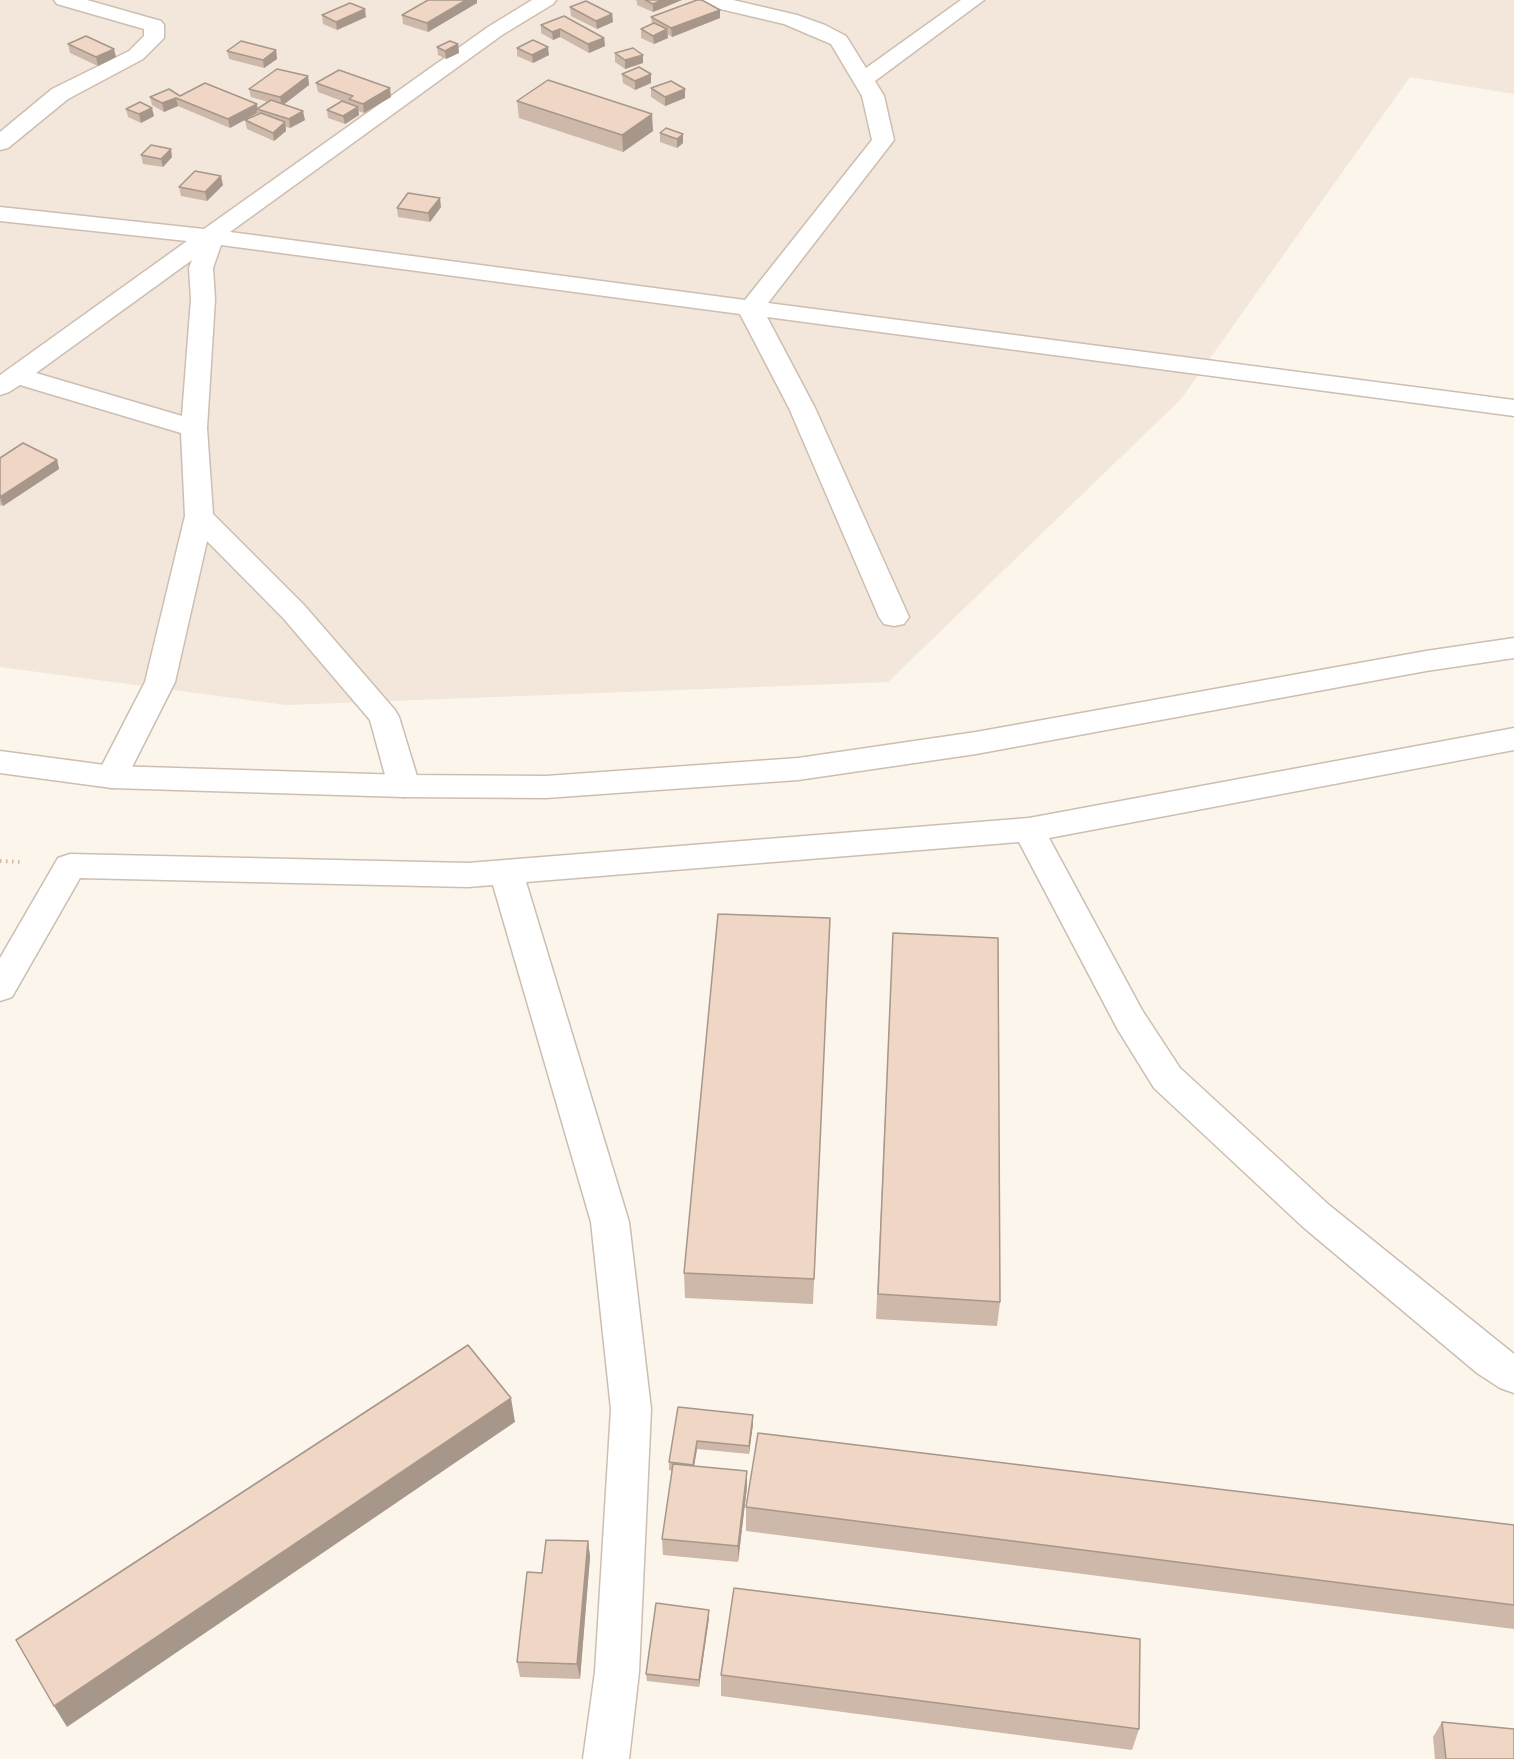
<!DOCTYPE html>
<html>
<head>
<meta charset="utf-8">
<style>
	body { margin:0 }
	canvas { display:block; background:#fbf5eb }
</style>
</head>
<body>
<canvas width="1514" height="1759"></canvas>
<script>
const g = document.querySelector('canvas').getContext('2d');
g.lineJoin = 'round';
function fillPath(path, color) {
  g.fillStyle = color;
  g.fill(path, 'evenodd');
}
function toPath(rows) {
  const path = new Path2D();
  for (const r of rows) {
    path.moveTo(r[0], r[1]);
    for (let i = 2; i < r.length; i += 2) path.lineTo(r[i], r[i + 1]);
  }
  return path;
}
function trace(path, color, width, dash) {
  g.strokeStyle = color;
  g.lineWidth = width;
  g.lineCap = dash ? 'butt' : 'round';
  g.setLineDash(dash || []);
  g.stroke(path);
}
fillPath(toPath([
	[0,0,1514,0,1514,94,1410,77,1181,399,888,682,286,705,0,667]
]), '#f2e7da');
const minor = toPath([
	[54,0,87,0,161,21,164,25,164,38,143,59,68,99,8,148,0,150,0,132,52,89,129,51,144,36,144,29,57,4,54,0],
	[532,0,556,0,553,4,502,35,230,232,745,300,872,140,862,96,831,44,784,24,699,4,696,0,733,0,797,15,825,25,846,36,866,68,961,0,984,0,875,81,884,96,894,140,768,303,1514,400,1514,416,767,317,815,408,909,617,904,624,894,626,884,624,879,617,789,408,740,314,221,245,213,268,215,299,207,428,213,514,304,605,395,710,399,717,420,786,415,794,404,797,393,794,388,786,370,720,284,619,207,541,175,682,123,785,112,788,101,785,96,777,145,682,185,516,181,433,20,385,9,392,0,395,0,375,187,241,0,221,0,207,204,229,488,27,532,0],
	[192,260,189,268,191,299,182,416,36,373,192,260],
	[1514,728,1514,750,1049,838,1142,1010,1180,1068,1329,1205,1514,1354,1514,1393,1500,1388,1477,1373,1303,1227,1154,1088,1118,1030,1019,842,526,882,629,1222,651,1409,639,1672,629,1759,583,1759,595,1672,611,1409,591,1222,493,885,468,887,80,878,12,997,0,1001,0,958,58,858,70,854,468,863,1029,818,1514,728]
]);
const secondary = toPath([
	[1514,638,1514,658,1426,671,976,754,798,780,546,798,404,797,112,788,0,773,0,751,112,766,404,775,546,776,798,758,976,732,1426,651,1514,638]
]);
trace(minor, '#cdbeb2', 3);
trace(secondary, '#cfbeaf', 3);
trace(toPath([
	[0,861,22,862]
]), '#d4b9a8', 4, [1.5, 4.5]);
fillPath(minor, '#fff');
fillPath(secondary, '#fff');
fillPath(toPath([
	[428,0,477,0,477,3,428,32,403,24,402,15],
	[635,0,682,0,653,12,637,5,637,1],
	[570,7,612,14,613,22,597,29,571,16],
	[720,10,720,18,672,37,667,34,668,38,654,44,641,38,641,29,652,24,651,17],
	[322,15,366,17,337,30,323,24],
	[541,25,604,38,605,46,589,53,560,37,553,40,541,33],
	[68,44,116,57,98,66,70,53],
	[458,44,459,53,446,59,438,55,437,47],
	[517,48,549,55,533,63,517,56],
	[276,50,277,59,264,68,229,59,227,51],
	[615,53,643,63,625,69,615,62],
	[622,74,651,83,635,90,623,83],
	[308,76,309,85,284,104,305,120,290,128,286,127,286,131,274,141,247,129,245,120,258,114,257,113,230,128,178,106,164,112,152,105,150,97,180,96,257,104,258,108,268,102,251,97,249,89],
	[316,83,391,97,364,113,358,111,359,115,345,124,328,118,327,110,350,104,318,92],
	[651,88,685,98,665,106,651,97],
	[517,101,653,131,623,152,519,118],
	[126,109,154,116,141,123,128,117],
	[666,128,683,143,677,148,660,142,660,133],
	[141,155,172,157,163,167,143,164],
	[223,185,207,201,181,196,179,187],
	[441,207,430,222,398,217,397,208],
	[0,458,57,460,59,469,3,506,0,505],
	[830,918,813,1304,685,1298,684,1273],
	[893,933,1000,1302,997,1326,876,1319],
	[678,1407,753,1424,749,1454,697,1449,694,1466,747,1487,738,1562,663,1555,662,1539,672,1471,669,1470,669,1462],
	[746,1507,1514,1525,1514,1629,746,1531],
	[588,1541,590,1557,580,1679,520,1677,517,1662,542,1573],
	[709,1610,709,1618,699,1687,647,1681,646,1674],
	[721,1675,1139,1729,1132,1750,721,1696],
	[1442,1722,1514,1759,1435,1759,1433,1737]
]), '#ceb8a9');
fillPath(toPath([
	[466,0,477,0,477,3,428,32,427,23],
	[662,0,682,0,653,12,653,4],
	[365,9,366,17,337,30,336,22],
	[720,10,720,18,672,37,671,28],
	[612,14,613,22,597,29,596,21],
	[560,29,560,37,553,40,552,32],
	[667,29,668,38,654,44,653,36],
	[604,38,605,46,589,53,588,44],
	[458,44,459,53,446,59,445,51],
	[548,47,549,55,533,63,532,55],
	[114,49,116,57,98,66,96,57],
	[276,50,277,59,264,68,263,60],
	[643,55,643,63,625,69,625,60],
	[651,74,651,83,635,90,635,81],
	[308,76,309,85,282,106,280,97],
	[390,88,391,97,364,113,363,104],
	[685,89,685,98,665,106,665,97],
	[176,98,178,106,164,112,162,103],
	[257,104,257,113,230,128,228,119],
	[358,107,359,115,345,124,343,116],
	[152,108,154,116,141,123,139,114],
	[303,111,305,120,290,128,289,119],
	[652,114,653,131,623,152,622,135],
	[285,122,286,131,274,141,273,133],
	[683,134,683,143,677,148,677,139],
	[171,149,172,157,163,167,161,159],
	[221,176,223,185,207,201,205,192],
	[440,198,441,207,430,222,428,213],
	[57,460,59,469,3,506,0,497],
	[511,1398,515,1422,67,1727,54,1706],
	[753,1415,753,1424,749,1454,749,1446],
	[697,1441,697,1449,693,1473,693,1465],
	[747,1471,747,1487,738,1562,738,1546],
	[588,1541,590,1557,580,1679,577,1664],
	[709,1610,709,1618,699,1687,699,1680]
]), '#a7968a');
const building = toPath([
	[428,0,466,0,427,23,402,15,428,0],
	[645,0,662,0,653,4,645,0],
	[697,0,702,0,720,10,671,28,651,17,697,0],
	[586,1,612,14,596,21,570,7,586,1],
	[350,3,365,9,336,22,322,15,350,3],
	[564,16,604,38,588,44,560,29,552,32,541,25,564,16],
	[654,23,667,29,653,36,641,29,654,23],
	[86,36,114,49,96,57,68,44,86,36],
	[533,40,548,47,532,55,517,48,533,40],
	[241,41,276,50,263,60,227,51,241,41],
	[450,41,458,44,445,51,437,47,450,41],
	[633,48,643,55,625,60,615,53,633,48],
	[639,67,651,74,635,81,622,74,639,67],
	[277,69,308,76,280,97,249,89,277,69],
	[339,70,390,88,363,104,349,99,353,96,316,83,339,70],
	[548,80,652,114,622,135,517,101,548,80],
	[671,81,685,89,665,97,651,88,671,81],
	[205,83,257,104,228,119,176,98,162,103,150,97,169,89,180,96,205,83],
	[271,100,303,111,289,119,257,109,271,100],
	[342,101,358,107,343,116,327,110,342,101],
	[140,102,152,108,139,114,126,109,140,102],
	[261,113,285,122,273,133,245,120,261,113],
	[666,128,683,134,677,139,660,133,666,128],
	[151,145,171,149,161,159,141,155,151,145],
	[195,171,221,176,205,192,179,187,195,171],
	[408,193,440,198,428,213,397,208,408,193],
	[23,443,57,460,0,497,0,458,23,443],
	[718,914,830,918,814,1279,684,1273,718,914],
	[893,933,998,938,1000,1302,878,1294,893,933],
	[468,1345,511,1398,54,1706,16,1640,468,1345],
	[678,1407,753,1415,749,1446,697,1441,693,1465,669,1462,678,1407],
	[758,1433,1514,1525,1514,1605,746,1507,758,1433],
	[673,1464,747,1471,738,1546,662,1539,673,1464],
	[546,1540,588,1541,577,1664,517,1662,527,1572,542,1573,546,1540],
	[734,1588,1140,1639,1139,1729,721,1675,734,1588],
	[656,1603,709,1610,699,1680,646,1674,656,1603],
	[1442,1722,1514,1729,1514,1759,1446,1759,1442,1722]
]);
fillPath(building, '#efd6c5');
trace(building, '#a7968a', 1.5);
</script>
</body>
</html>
